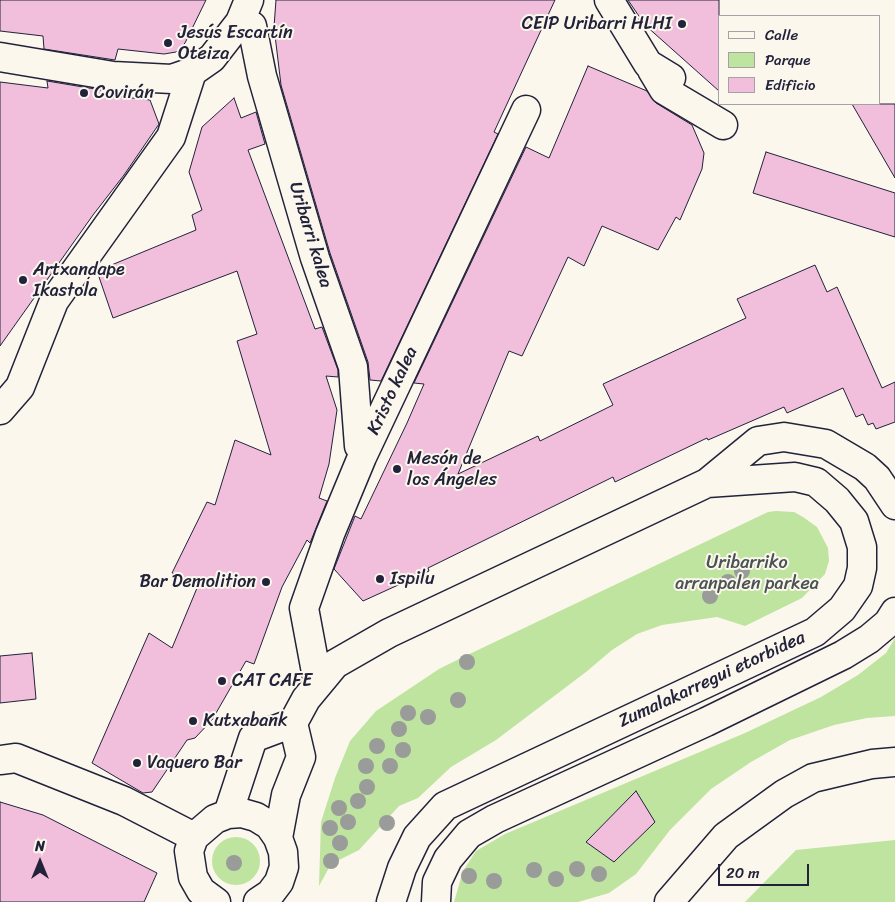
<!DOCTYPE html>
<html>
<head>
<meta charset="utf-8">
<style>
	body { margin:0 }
	#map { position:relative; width:895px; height:902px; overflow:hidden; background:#fbf7ec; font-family:Sriracha,sans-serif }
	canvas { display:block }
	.legend { position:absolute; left:718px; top:15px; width:162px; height:90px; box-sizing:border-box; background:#fbf7ec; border:1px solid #a4a2a5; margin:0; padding:6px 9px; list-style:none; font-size:15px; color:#22223b }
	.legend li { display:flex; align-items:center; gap:10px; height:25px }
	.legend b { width:25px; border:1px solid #a4a2a5 }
	.north { position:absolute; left:15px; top:837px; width:50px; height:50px; -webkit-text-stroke:4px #fbf7ec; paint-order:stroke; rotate:0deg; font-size:14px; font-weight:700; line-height:20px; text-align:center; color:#22223b }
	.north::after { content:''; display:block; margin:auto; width:18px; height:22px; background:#22223b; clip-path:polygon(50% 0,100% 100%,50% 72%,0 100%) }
	.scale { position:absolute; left:718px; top:864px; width:91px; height:22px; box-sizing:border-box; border:2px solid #22223b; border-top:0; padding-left:6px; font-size:15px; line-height:18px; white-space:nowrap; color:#22223b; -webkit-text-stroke:4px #fbf7ec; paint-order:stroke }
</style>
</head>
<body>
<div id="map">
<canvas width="895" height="902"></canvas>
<ul class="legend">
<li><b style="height:6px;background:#fbf7ec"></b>Calle</li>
<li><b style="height:14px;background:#bee49f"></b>Parque</li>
<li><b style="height:14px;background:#f1bedc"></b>Edificio</li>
</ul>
<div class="north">N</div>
<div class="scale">20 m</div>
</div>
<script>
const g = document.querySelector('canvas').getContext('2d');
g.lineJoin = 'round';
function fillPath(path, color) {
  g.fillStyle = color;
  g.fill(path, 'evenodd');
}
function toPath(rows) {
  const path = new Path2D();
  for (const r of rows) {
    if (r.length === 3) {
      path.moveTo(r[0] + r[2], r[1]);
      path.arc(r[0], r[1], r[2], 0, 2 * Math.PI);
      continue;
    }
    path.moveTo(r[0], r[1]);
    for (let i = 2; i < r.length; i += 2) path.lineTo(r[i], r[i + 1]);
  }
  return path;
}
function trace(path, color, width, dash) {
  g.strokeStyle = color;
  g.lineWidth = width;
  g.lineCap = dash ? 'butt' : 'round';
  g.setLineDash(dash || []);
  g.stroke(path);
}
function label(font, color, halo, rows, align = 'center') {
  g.font = font + ' Sriracha,sans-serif';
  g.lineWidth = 4;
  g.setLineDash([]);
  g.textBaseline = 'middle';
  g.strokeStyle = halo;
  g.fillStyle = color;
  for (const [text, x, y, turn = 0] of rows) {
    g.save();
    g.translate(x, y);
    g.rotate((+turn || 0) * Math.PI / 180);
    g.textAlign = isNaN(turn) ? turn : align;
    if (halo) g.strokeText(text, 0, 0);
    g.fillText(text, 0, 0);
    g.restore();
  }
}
fillPath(toPath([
	[776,511,794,512,803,517,817,527,828,548,829,561,825,574,802,598,745,626,717,617,662,625,637,634,612,650,586,672,496,740,451,767,418,798,399,806,359,850,331,864,319,886,321,822,335,778,350,741,376,711,439,669,459,659,768,512],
	[895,638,895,716,867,718,834,725,790,740,751,762,711,789,670,830,636,874,609,893,578,902,454,902,463,871,476,851,505,834,745,733,821,697,858,675,886,653],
	[236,861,24],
	[895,840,895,902,745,902,796,850]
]), '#bee49f');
const building = toPath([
	[0,0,206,0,185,43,176,52,164,54,118,49,115,60,44,49,43,36,0,31,0,0],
	[276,0,555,0,494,132,498,134,381,381,370,380,368,362,330,253,281,85,274,27,276,0],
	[628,0,719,0,719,91,645,25,628,0],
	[588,66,647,91,656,103,692,125,704,153,702,169,680,220,676,217,658,250,602,226,584,266,568,257,522,356,509,351,458,474,538,436,540,441,613,405,603,384,746,318,737,299,815,265,827,292,837,287,882,388,895,382,895,422,876,429,873,423,868,425,863,414,856,417,843,388,787,413,784,407,708,440,707,438,615,482,613,477,428,568,429,571,363,601,334,569,355,516,361,519,407,423,424,384,414,383,526,147,549,158,588,66],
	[47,81,107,91,106,95,150,100,159,124,124,175,93,215,0,346,0,82,48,88,47,81],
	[234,98,241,118,256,112,265,144,248,150,315,329,322,327,338,370,338,377,326,376,337,410,329,464,319,498,327,501,310,543,307,540,282,587,254,664,246,661,212,720,195,738,187,740,152,792,143,793,92,763,149,633,172,648,197,588,172,573,207,502,215,505,235,440,271,455,237,341,257,334,237,271,113,318,97,271,196,230,192,215,202,210,189,172,202,127,234,98],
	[852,104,895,104,895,178,852,104],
	[766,152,895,193,895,237,753,193,766,152],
	[32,653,36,699,0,703,0,656,32,653],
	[636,791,655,822,614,862,586,842,636,791],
	[0,802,43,815,157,873,144,902,0,902,0,802]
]);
fillPath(building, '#f1bedc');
trace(building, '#22223b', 1);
const minor = toPath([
	[609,0,648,64,671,78],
	[252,26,262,76,315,258,353,367,359,446],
	[0,57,113,76,172,79,192,72,212,58,240,22,249,0],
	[652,70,664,90,723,125],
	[0,410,20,387,54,301,171,137,192,72],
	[318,683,304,608,330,534,362,457,526,110],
	[0,760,16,758,124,801,194,837],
	[228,814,253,738,293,723,306,699,335,664,389,633,707,483,758,441,784,437,826,444,865,467,877,478,895,505],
	[278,838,286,795,301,757,293,723],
	[216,902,201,891,193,877,189,851,194,837,215,819,228,814,242,813,256,817,269,825,278,838,283,852,284,867,279,882,270,894,258,902],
	[391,902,402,868,417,837,445,806,815,632,842,609,858,586,862,568,862,547,854,521,837,500,816,482,795,477,707,483],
	[436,902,437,882,448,859,469,834,495,819,706,722,843,655,869,639,888,623,895,612],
	[669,902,726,836,784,794,813,778,872,764,895,762]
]);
trace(minor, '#22223b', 31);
trace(minor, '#fbf7ec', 28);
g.fillStyle = '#999c98';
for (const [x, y] of [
	[742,571],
	[728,582],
	[710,596],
	[467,662],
	[458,700],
	[408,713],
	[428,717],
	[399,729],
	[377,746],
	[403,750],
	[366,766],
	[390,766],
	[367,787],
	[358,801],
	[339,808],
	[348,822],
	[387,823],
	[330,828],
	[340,843],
	[331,861],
	[234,863],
	[577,869],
	[534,870],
	[599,874],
	[469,876],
	[556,879],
	[494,881]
]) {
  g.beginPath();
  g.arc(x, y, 8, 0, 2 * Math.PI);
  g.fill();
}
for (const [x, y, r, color] of [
	[682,24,5,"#22223b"],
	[168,43,5,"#22223b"],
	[84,93,5,"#22223b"],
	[23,280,5,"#22223b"],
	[397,469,5,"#22223b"],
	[380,579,5,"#22223b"],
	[266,582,5,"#22223b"],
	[222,681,5,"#22223b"],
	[193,721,5,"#22223b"],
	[137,763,5,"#22223b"]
]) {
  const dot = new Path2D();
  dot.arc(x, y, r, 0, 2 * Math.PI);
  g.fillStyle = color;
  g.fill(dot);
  trace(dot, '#fbf7ec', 2);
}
label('18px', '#22223b', '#fbf7ec', [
	["CEIP Uribarri HLHI",672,24,"right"],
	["Jesús Escartín",178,33],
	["Oteiza",178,54],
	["Covirán",94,93],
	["Artxandape",33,270],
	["Ikastola",33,291],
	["Mesón de",407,459],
	["los Ángeles",407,480],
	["Ispilu",390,579],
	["Bar Demolition",256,582,"right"],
	["CAT CAFE",232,681],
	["Kutxabank",203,721],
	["Vaquero Bar",147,763]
], 'left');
label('18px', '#22223b', '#fbf7ec', [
	["Uribarri kalea",310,235,73],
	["Kristo kalea",393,391,-65],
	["Zumalakarregui etorbidea",712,680,-25]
]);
label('18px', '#495254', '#fbf7ec', [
	["Uribarriko",747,563],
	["arranpalen parkea",747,584]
]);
</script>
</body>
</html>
